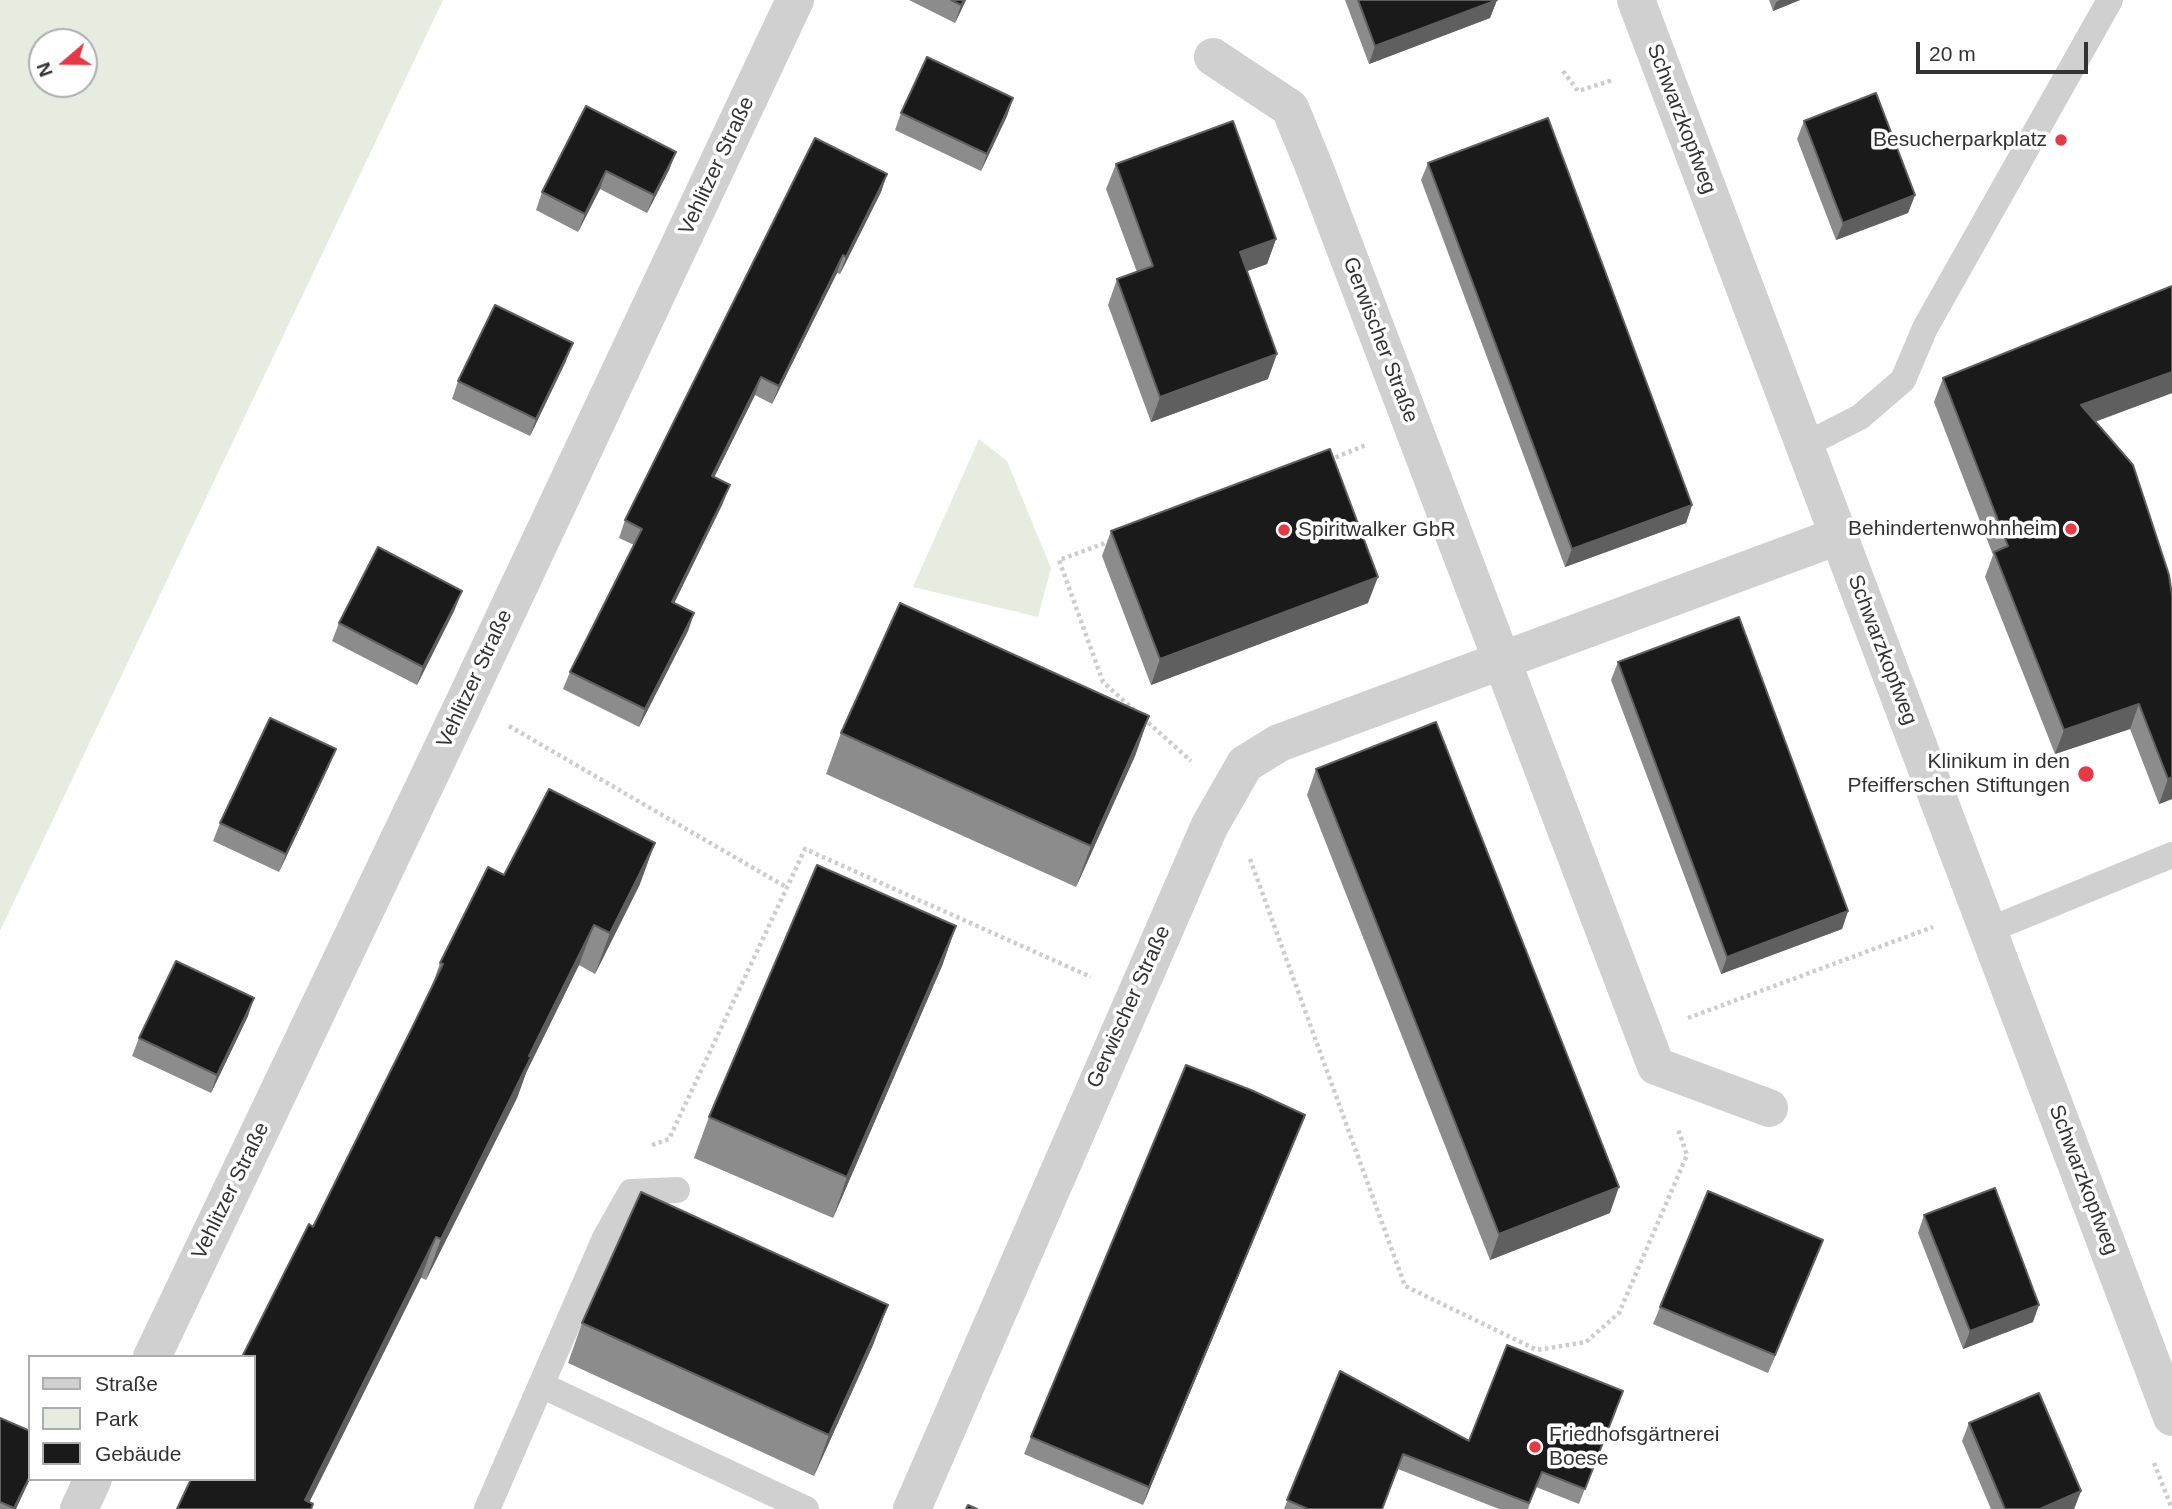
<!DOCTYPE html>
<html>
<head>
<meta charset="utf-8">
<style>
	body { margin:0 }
	#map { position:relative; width:2172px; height:1509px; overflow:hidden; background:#fff; font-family:Helvetica,sans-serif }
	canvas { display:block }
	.legend { position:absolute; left:28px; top:1355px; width:228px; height:126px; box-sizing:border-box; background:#fff; border:2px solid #adadad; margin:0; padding:9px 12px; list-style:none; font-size:21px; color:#333 }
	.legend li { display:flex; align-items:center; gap:14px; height:35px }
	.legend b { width:35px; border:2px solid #adadad }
	.north { position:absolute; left:28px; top:28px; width:70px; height:70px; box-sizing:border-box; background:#fff; border:2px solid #adadad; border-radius:50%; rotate:250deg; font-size:19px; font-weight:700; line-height:28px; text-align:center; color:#333 }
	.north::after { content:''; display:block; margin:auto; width:24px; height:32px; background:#e63946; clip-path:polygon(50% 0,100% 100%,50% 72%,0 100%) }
	.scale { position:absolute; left:1916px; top:42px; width:172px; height:32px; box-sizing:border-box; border:4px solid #333; border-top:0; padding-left:9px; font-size:21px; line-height:24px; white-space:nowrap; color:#333; -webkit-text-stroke:5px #fff; paint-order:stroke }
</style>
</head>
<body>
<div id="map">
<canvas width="2172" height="1509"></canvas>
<ul class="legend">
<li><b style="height:9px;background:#d0d0d0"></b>Straße</li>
<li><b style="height:19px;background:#e6ecdf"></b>Park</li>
<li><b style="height:19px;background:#1a1a1a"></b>Gebäude</li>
</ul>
<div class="north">N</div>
<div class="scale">20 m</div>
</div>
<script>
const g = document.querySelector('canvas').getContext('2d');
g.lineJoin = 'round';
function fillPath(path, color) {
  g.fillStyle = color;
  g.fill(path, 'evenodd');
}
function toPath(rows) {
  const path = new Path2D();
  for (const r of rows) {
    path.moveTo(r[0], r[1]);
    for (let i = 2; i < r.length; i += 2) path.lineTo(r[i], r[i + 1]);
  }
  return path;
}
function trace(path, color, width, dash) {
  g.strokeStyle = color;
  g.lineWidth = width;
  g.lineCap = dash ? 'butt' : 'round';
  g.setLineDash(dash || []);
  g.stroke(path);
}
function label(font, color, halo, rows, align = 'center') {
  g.font = font + ' Helvetica,sans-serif';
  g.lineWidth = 7;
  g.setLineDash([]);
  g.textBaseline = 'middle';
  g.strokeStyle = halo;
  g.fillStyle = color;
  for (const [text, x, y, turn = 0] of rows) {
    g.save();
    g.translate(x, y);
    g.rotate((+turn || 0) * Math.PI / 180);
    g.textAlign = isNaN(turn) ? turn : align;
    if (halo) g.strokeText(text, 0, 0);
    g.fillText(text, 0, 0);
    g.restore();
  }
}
fillPath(toPath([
	[0,0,443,0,0,931],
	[42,42,84,42,84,84,42,84],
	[979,439,1007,461,1051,568,1038,617,913,587]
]), '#e6ecdf');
trace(toPath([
	[1563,71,1578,91,1613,80],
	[1329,460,1366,445],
	[1111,541,1059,560,1103,682,1134,710],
	[1143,718,1191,761],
	[509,726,786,887],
	[1250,859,1405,1286,1537,1350,1586,1342,1619,1313,1687,1155,1678,1129],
	[1688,1018,1933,927],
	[652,1145,669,1139,805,849,1091,977],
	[2154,1463,2172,1509]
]), '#cdcdcd', 4.5, [3.5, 3.5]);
trace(toPath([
	[1805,445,1860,417,1903,380,1925,328,2110,0],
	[1989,930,2172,855],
	[541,1385,806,1509],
	[487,1509,605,1238,631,1192,677,1190]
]), '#d0d0d0', 26);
trace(toPath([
	[1636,0,2172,1417],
	[1213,57,1290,108,1315,169,1656,1066,1769,1108],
	[152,1357,465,701,795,0],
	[79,1509,93,1479],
	[912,1509,1210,825,1245,764,1279,743,1838,536]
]), '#d0d0d0', 38);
fillPath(toPath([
	[909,0,966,0,955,23],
	[1345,0,1497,0,1490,18,1369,64],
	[1769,0,1800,0,1773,11],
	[1013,98,1007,116,981,171,895,130,901,113],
	[586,106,676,152,669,170,647,213,600,189,578,232,536,210,542,192],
	[1804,121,1915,195,1908,213,1836,240,1797,139],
	[1428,163,1692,505,1686,523,1565,567,1421,180],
	[1116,164,1276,239,1267,264,1247,271,1268,379,1151,422,1108,305,1117,279,1137,272,1106,189],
	[887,174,881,192,840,274,837,273,772,404,755,395,714,477,723,503,674,603,694,613,688,631,639,727,563,689,570,672,634,545,619,538,625,520],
	[566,361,530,436,452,399,458,381],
	[1943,378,2172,393,2095,422,2172,595,2172,799,2159,804,2130,729,2055,754,1985,577,1993,555,1934,402],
	[1111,531,1368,603,1151,685,1102,556],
	[455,609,417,685,332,641,339,623],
	[1618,662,1848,911,1842,929,1721,974,1611,680],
	[1149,716,1135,756,1076,887,826,774,841,733],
	[329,766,279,872,213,841,220,823],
	[1316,769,1610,1213,1490,1260,1307,795],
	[504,875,640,884,595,974,579,965,526,1073,517,1098,426,1280,313,1227,412,1028,431,989,440,963],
	[956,926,942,966,833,1218,694,1158,709,1117],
	[248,1016,211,1093,132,1056,139,1038],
	[1298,1133,1143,1505,1024,1454,1031,1437],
	[1924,1215,2033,1322,1963,1349,1918,1233],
	[1823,1240,1768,1373,1653,1324,1660,1307],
	[888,1305,873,1345,814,1476,568,1363,582,1323],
	[1340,1371,1469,1441,1623,1391,1579,1504,1536,1487,1528,1509,1499,1509,1398,1469,1383,1509,1284,1509],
	[0,1418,16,1509,0,1509],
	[1969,1423,2081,1491,2074,1509,1991,1509,1962,1441]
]), '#8c8c8c');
fillPath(toPath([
	[964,0,966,0,955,23,961,5],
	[1497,0,1490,18,1369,64,1375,46],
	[1780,0,1800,0,1773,11,1776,2],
	[1013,98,1007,116,981,171,987,154],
	[676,152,669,170,647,213,654,195],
	[606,171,600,189,578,232,585,214],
	[887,174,881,192,840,274,846,257],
	[1915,195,1908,213,1836,240,1843,223],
	[1276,239,1267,264,1231,277,1240,252],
	[843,255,837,273,772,404,779,386],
	[573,343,566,361,530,436,536,419],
	[1277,354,1268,379,1151,422,1160,397],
	[2172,372,2172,393,2072,430,2081,405],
	[761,377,755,395,706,494,712,476],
	[730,485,723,503,666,620,672,602],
	[1692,505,1686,523,1565,567,1572,549],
	[1378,577,1368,603,1151,685,1160,659],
	[462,591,455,609,417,685,423,667],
	[694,613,688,631,639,727,645,709],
	[2139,704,2130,729,2055,754,2064,730],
	[1149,716,1135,756,1076,887,1091,846],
	[336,749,329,766,279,872,286,854],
	[2172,777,2172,799,2159,804,2168,779],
	[655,843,640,884,595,974,610,933],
	[1848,911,1842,929,1721,974,1727,957],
	[594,925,579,965,526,1073,517,1098,426,1280,441,1239,529,1056],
	[956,926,942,966,833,1218,847,1177],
	[254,998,248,1016,211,1093,217,1075],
	[1305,1115,1298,1133,1143,1505,1149,1487],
	[1619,1187,1610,1213,1490,1260,1499,1234],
	[436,1237,421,1278,306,1509,305,1500],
	[1823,1240,1816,1258,1768,1373,1775,1355],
	[888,1305,873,1345,814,1476,829,1435],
	[2039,1305,2033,1322,1963,1349,1970,1331],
	[30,1476,30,1479,16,1509,14,1509],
	[2081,1491,2074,1509,2040,1509]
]), '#5f5f5f');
const building = toPath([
	[951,0,964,0,961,5,951,0],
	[1358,0,1497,0,1375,46,1358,0],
	[927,57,1013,98,987,154,901,113,927,57],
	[1876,93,1915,195,1843,223,1804,121,1876,93],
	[586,106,676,152,654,195,606,171,585,214,542,192,586,106],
	[1548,118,1692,505,1572,549,1428,163,1548,118],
	[1233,121,1276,239,1240,252,1277,354,1160,397,1117,279,1153,266,1116,164,1233,121],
	[815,138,887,174,846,257,843,255,779,386,761,377,712,476,730,485,672,602,694,613,645,709,570,672,642,529,625,520,815,138],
	[2172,286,2172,372,2081,405,2133,465,2169,575,2172,595,2172,777,2168,779,2139,704,2064,730,1994,552,2008,546,1943,378,2172,286],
	[495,305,573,343,536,419,458,381,495,305],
	[1330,449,1378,577,1160,659,1111,531,1330,449],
	[378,547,462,591,423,667,339,623,378,547],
	[900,603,1149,716,1091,846,841,733,900,603],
	[1739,617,1848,911,1727,957,1618,662,1739,617],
	[270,718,336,749,286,854,220,823,270,718],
	[1436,722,1619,1187,1499,1234,1316,769,1436,722],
	[549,789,655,843,610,933,594,925,529,1056,531,1057,441,1239,436,1237,305,1500,313,1504,311,1509,177,1509,191,1479,254,1479,254,1357,242,1357,309,1224,313,1227,412,1028,443,964,440,963,488,867,504,875,549,789],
	[817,865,956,926,847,1177,709,1117,817,865],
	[176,961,254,998,217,1075,139,1038,176,961],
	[1186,1065,1251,1090,1305,1115,1149,1487,1031,1437,1186,1065],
	[1995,1188,2039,1305,1970,1331,1924,1215,1995,1188],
	[1708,1191,1823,1240,1775,1355,1660,1307,1708,1191],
	[641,1192,888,1305,829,1435,582,1323,641,1192],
	[1507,1345,1623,1391,1585,1489,1542,1472,1529,1503,1403,1454,1382,1509,1308,1509,1287,1500,1340,1371,1469,1441,1507,1345],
	[2039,1393,2081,1491,2040,1509,2005,1509,1969,1423,2039,1393],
	[0,1418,30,1431,30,1476,14,1508,0,1502,0,1418],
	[968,1505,977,1509,966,1509,968,1505]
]);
fillPath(building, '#1a1a1a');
trace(building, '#5f5f5f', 2);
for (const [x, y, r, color] of [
	[2061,140,7,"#e63946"],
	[2071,529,7,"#e63946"],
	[1284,530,7,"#e63946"],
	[2086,774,9,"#e63946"],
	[1535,1447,7,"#e63946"]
]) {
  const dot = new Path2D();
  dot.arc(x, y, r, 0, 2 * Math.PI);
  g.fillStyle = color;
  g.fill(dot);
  trace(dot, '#fff', 2.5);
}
label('21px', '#333', '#fff', [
	["Schwarzkopfweg",1681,119,69],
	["Vehlitzer Straße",717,166,-65],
	["Gerwischer Straße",1380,340,69],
	["Schwarzkopfweg",1882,650,69],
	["Vehlitzer Straße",475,679,-65],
	["Gerwischer Straße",1129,1007,-66],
	["Schwarzkopfweg",2083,1180,69],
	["Vehlitzer Straße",231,1191,-64]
]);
label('21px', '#333', '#fff', [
	["Besucherparkplatz",2047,140],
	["Behindertenwohnheim",2057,529],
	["Spiritwalker GbR",1298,530,"left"],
	["Klinikum in den",2070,762],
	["Pfeifferschen Stiftungen",2070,786],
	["Friedhofsgärtnerei",1549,1435,"left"],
	["Boese",1549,1459,"left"]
], 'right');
</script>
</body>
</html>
